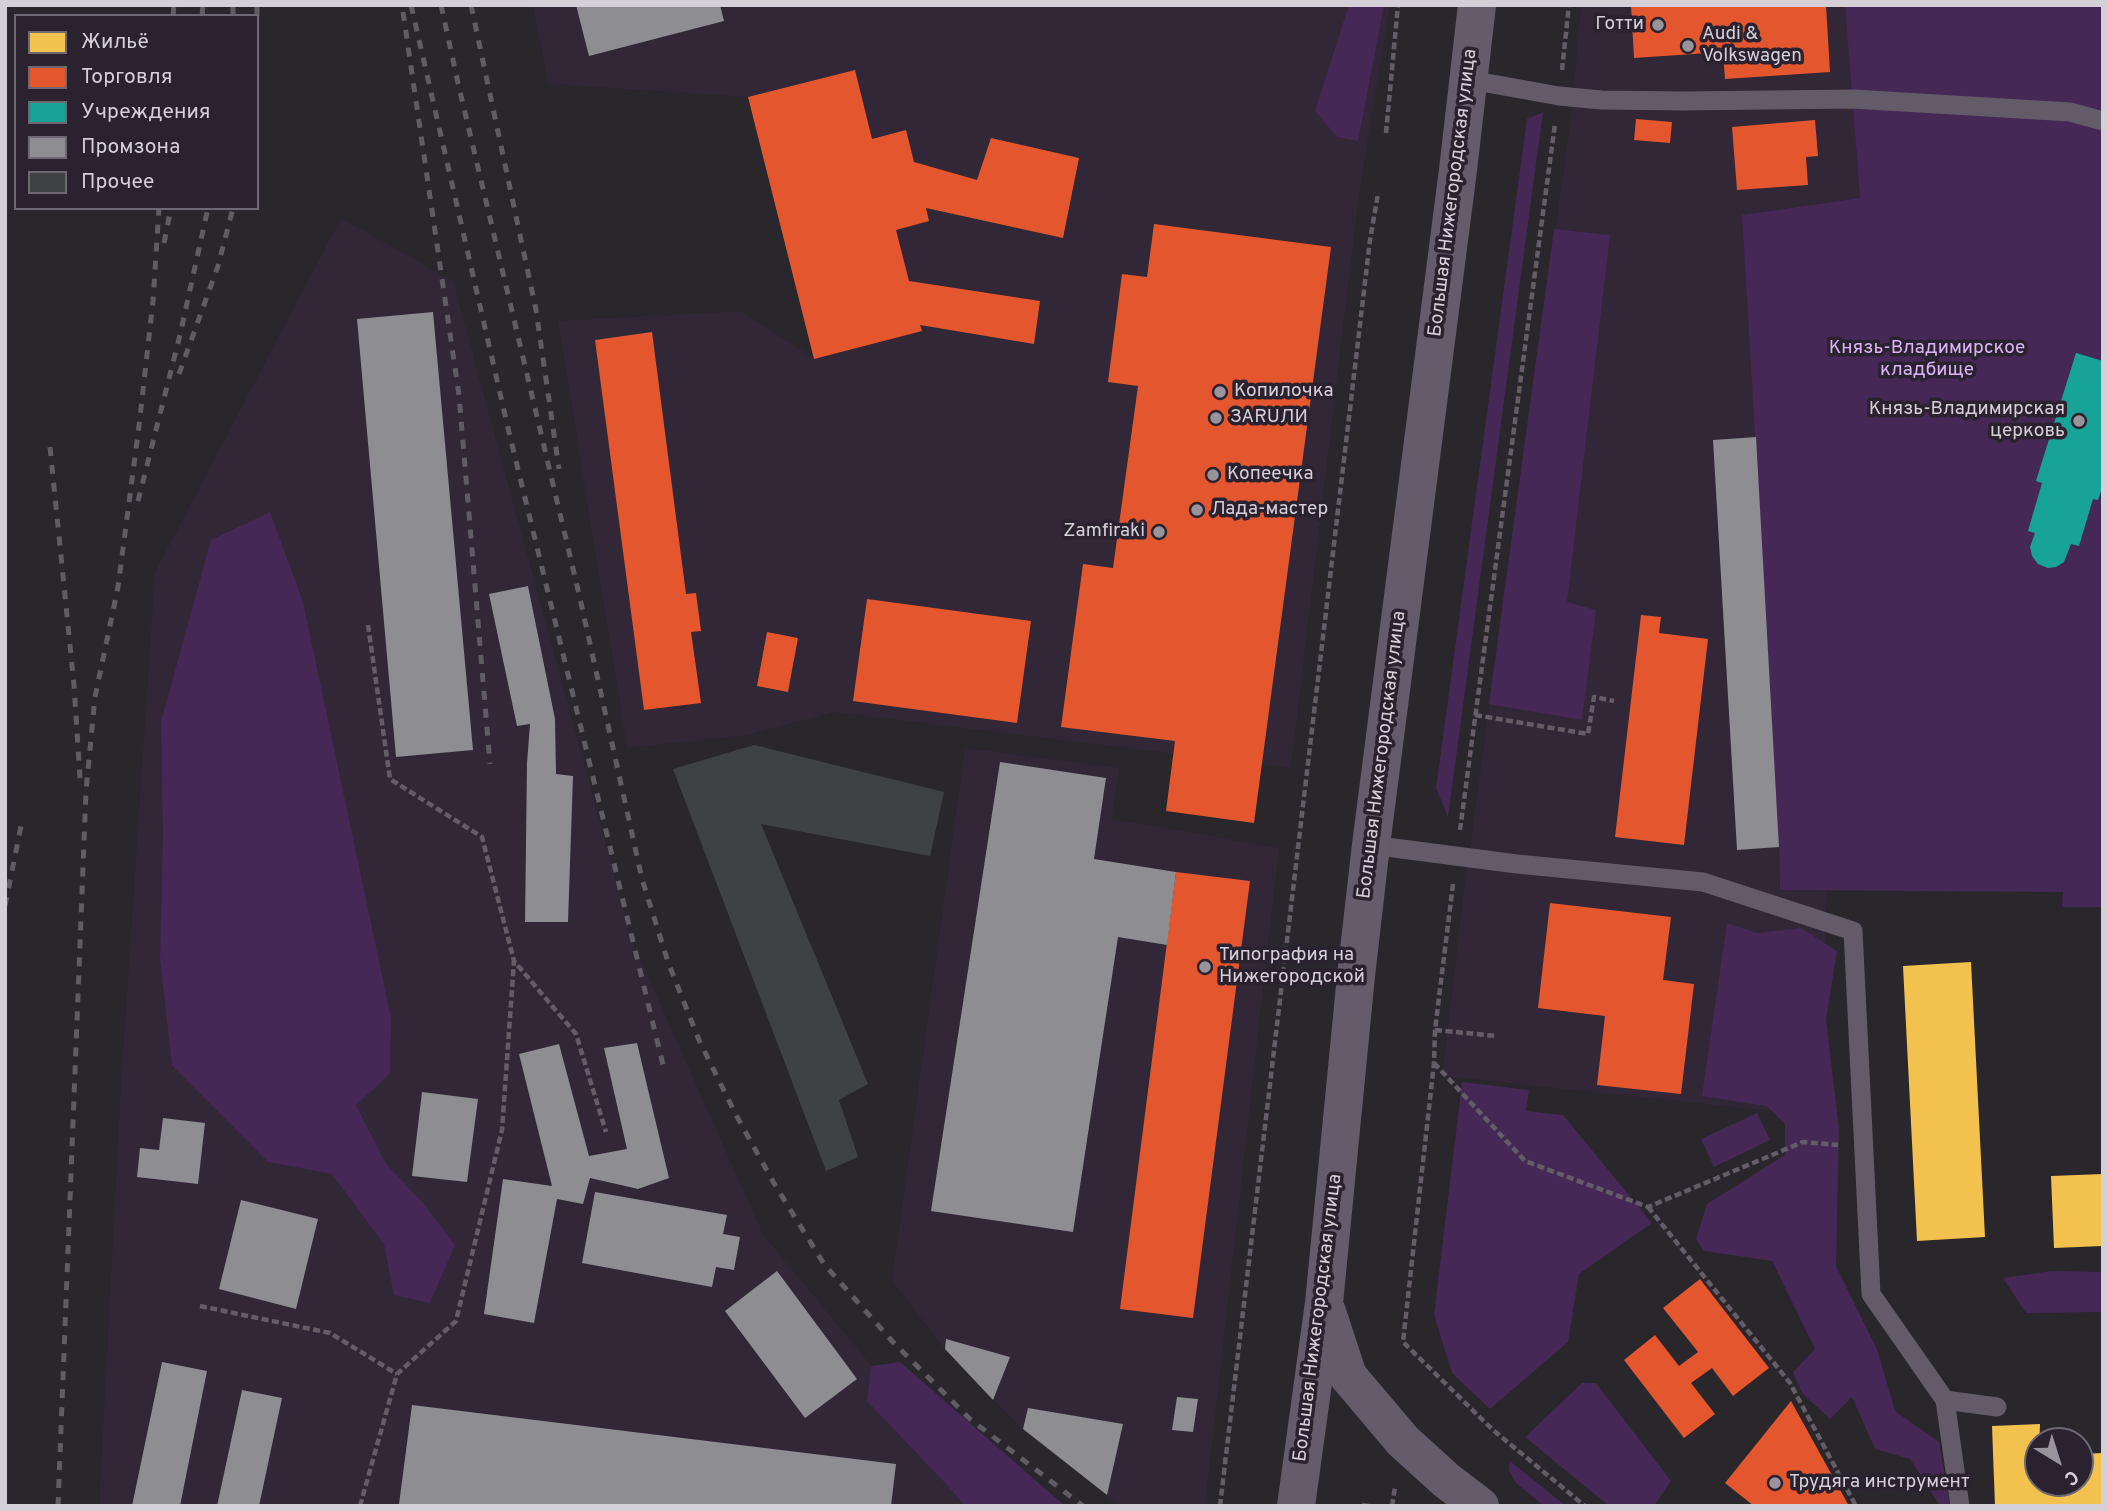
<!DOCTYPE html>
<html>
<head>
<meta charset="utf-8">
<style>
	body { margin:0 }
	#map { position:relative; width:2108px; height:1511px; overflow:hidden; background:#29262c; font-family:Overpass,sans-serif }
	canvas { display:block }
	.frame { position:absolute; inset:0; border:7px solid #d5d0d8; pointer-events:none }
	.legend { position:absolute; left:14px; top:14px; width:245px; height:196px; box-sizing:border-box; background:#2a232f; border:2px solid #6e6873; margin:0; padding:9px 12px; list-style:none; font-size:21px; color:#d5d0d8 }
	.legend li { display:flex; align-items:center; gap:14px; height:35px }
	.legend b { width:35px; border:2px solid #6e6873 }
	.north { position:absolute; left:2024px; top:1427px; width:70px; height:70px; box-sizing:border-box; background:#2a232f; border:2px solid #6e6873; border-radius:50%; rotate:142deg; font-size:19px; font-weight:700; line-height:28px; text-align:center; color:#d5d0d8 }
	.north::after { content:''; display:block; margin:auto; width:24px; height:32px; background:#99949c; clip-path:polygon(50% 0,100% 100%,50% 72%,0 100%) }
</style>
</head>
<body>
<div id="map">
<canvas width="2108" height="1511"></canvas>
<div class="frame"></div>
<ul class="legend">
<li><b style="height:19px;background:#f2c14e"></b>Жильё</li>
<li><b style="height:19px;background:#e4572e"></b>Торговля</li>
<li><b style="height:19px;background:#17a398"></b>Учреждения</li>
<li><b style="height:19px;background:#8d8d92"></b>Промзона</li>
<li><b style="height:19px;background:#3f4243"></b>Прочее</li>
</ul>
<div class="north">С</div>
</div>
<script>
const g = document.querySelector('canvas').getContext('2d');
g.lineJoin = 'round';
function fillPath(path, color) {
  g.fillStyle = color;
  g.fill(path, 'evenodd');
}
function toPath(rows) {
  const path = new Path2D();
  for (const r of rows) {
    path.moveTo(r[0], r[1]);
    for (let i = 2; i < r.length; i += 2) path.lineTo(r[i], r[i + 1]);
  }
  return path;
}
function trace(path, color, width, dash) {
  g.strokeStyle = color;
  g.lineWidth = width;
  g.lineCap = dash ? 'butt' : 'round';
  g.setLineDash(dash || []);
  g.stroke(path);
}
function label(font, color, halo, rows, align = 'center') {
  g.font = font + ' Overpass,sans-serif';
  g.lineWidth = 7;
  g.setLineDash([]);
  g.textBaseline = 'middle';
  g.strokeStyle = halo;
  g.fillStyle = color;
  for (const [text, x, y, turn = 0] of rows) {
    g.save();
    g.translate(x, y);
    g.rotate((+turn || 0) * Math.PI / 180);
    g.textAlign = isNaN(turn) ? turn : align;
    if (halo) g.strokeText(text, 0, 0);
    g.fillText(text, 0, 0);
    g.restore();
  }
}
fillPath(toPath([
	[533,5,1390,5,1359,193,1291,768,834,712,748,735,627,748,558,321,741,311,814,358,748,97,548,84],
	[1581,5,1845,5,1860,198,1742,215,1779,847,1780,890,1827,889,1818,1116,1442,1076,1465,882,1572,110],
	[341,218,453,281,632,940,763,1234,987,1506,99,1506,121,1083,155,572],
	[965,748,1119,768,1112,819,1279,848,1205,1506,1120,1506,1023,1429,993,1400,945,1349,892,1281]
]), '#312737');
fillPath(toPath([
	[1349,5,1384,5,1358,141,1337,137,1315,111],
	[1845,5,2103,5,2103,907,2062,907,2063,892,1780,890,1779,847,1742,215,1860,198],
	[1543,112,1448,817,1436,788,1527,119],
	[1554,229,1610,235,1567,602,1596,610,1582,720,1489,704],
	[270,512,303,602,391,1018,390,1074,356,1105,386,1164,424,1204,455,1245,430,1303,394,1295,384,1244,332,1174,268,1162,172,1065,160,959,163,836,161,722,211,540],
	[1727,923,1757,933,1801,928,1837,951,1826,1019,1839,1129,1836,1266,1877,1349,1895,1411,1939,1442,1950,1506,1940,1506,1910,1459,1875,1449,1852,1397,1830,1419,1802,1393,1793,1372,1815,1349,1772,1261,1704,1251,1696,1239,1707,1204,1785,1155,1785,1124,1767,1106,1702,1096],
	[1462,1082,1529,1090,1526,1111,1563,1115,1652,1223,1579,1274,1568,1342,1490,1409,1452,1373,1434,1315],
	[1757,1113,1770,1140,1714,1167,1701,1139],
	[2052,1271,2103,1272,2103,1312,2026,1313,2003,1278],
	[900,1362,1065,1506,965,1506,948,1486,867,1401,871,1366],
	[1582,1383,1596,1383,1671,1481,1654,1506,1609,1506,1525,1437],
	[1510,1461,1566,1506,1544,1506,1516,1483,1509,1470]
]), '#452856');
fillPath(toPath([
	[1971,962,1985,1237,1917,1241,1903,966],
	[2103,1174,2103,1246,2054,1248,2051,1176],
	[2040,1424,2038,1483,2080,1483,2080,1454,2103,1453,2103,1506,1995,1506,1992,1426]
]), '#f2c14e');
fillPath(toPath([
	[1631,5,1826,5,1830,72,1725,79,1723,52,1634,58],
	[855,70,872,139,906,130,914,162,977,180,991,138,1079,158,1063,238,926,208,929,221,896,230,909,281,1040,301,1034,344,920,325,922,331,814,359,748,97],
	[1636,119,1672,122,1670,143,1634,140],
	[1815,120,1818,156,1806,157,1808,185,1737,190,1732,127],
	[1154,224,1331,247,1254,823,1166,811,1175,741,1061,727,1083,564,1113,568,1138,386,1108,382,1122,274,1147,277],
	[652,332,686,594,696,593,701,631,691,632,701,703,644,710,595,340],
	[867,599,1031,621,1017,723,853,701],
	[1641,615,1661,617,1659,633,1708,639,1684,845,1615,837],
	[767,632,798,638,788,692,757,686],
	[1176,872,1250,881,1193,1318,1120,1309],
	[1550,903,1671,917,1663,980,1694,984,1681,1094,1597,1085,1605,1016,1538,1008],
	[1700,1279,1769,1368,1733,1396,1712,1368,1691,1383,1715,1414,1684,1438,1624,1360,1655,1335,1679,1366,1698,1352,1663,1308],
	[1791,1401,1849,1506,1754,1506,1725,1483]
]), '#e4572e');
fillPath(toPath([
	[2076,353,2103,361,2103,485,2098,500,2093,499,2079,546,2071,544,2064,562,2056,567,2048,568,2038,564,2032,556,2030,547,2035,533,2028,531,2042,483,2036,481]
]), '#17a398');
fillPath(toPath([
	[576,5,720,5,724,21,589,56],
	[433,312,473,750,396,757,357,319],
	[1756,437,1779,847,1737,850,1713,440],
	[528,586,555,719,556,774,573,776,568,922,525,922,527,763,530,724,517,726,489,594],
	[1000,762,1106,778,1094,859,1176,872,1167,945,1118,937,1073,1232,931,1211],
	[637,1043,669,1178,638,1189,590,1178,583,1204,557,1199,534,1323,484,1314,503,1179,552,1186,519,1054,559,1044,589,1156,627,1149,604,1048],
	[422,1092,478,1099,467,1182,412,1176],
	[163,1118,205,1123,198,1184,137,1177,140,1148,159,1150],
	[595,1192,727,1215,723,1234,740,1237,734,1270,716,1267,712,1287,582,1263],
	[241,1200,318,1219,296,1309,219,1289],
	[777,1271,857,1379,805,1418,725,1311],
	[946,1339,1010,1357,993,1400,945,1349],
	[162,1362,207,1371,180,1506,132,1506],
	[242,1390,282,1398,259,1506,217,1506],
	[1177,1397,1198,1399,1193,1432,1172,1430],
	[412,1405,896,1464,891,1506,416,1506,399,1504],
	[1028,1408,1123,1424,1107,1495,1023,1429]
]), '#8d8d92');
fillPath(toPath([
	[754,745,944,792,930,856,761,824,868,1084,839,1100,858,1157,826,1171,673,769]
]), '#3f4243');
trace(toPath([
	[1562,70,1569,5],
	[1386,133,1398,5],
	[368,625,390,779,482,837,514,961],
	[1475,715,1588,734,1594,697,1614,701],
	[1460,830,1555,124],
	[1453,884,1435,1030,1434,1063,1403,1342,1493,1430,1585,1506],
	[1435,1030,1496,1036],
	[1434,1063,1525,1161,1648,1207,1803,1142,1838,1145],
	[1648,1207,1790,1383,1856,1506],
	[200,1306,330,1333,397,1374],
	[1362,1505,1369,1506],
	[360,1506,397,1374,456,1321,502,1130,514,961,576,1034,606,1132],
	[1220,1506,1370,240,1378,194],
	[1392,1506,1395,1487]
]), '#645d68', 4.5, [7, 3.5]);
trace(toPath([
	[1470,80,1559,96,1601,100,1683,101,1853,99,2070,112,2103,121],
	[1371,845,1517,864,1703,882,1853,931,1871,1294,1945,1400,1997,1407],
	[1945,1400,1960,1506]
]), '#635c68', 19);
trace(toPath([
	[1327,1312,1348,1376,1403,1441,1446,1480,1480,1506],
	[1296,1506,1324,1303,1356,976,1371,845,1458,170,1477,5]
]), '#645c6a', 38);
trace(toPath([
	[411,5,508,428,665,1073],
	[441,5,458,83,579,594,642,879,668,962,699,1040,736,1115,775,1185,824,1264,893,1342,970,1419,1083,1506],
	[471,5,536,310,559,469],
	[403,12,459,395,490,764],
	[173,16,174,5],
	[202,16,203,5],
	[233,16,233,5],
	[257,16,257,5],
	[164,243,171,208],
	[179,374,218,266,233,208],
	[50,447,74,685,80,778],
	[138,501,180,335,208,208],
	[5,906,21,826],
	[58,1506,86,791,95,697,118,587,139,426,153,301,159,208]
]), '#605c64', 5, [9, 9]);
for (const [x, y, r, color] of [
	[1658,25,7,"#99949c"],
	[1688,46,7,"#99949c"],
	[1220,392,7,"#99949c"],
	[1216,418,7,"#99949c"],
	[2079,421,7,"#99949c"],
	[1213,475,7,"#99949c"],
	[1197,510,7,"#99949c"],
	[1159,532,7,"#99949c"],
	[1205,967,7,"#99949c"],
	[1775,1483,7,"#99949c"]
]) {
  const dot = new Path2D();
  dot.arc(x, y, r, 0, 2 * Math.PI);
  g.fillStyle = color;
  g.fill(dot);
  trace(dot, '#2a232f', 2.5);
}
label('19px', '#d5d0d8', '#2a232f', [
	["Готти",1644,25,"right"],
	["Audi &",1702,35],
	["Volkswagen",1702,57],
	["Копилочка",1234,392],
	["Князь-Владимирская",2065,410,"right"],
	["церковь",2065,432,"right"],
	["ЗАRUЛИ",1230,418],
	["Копеечка",1227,475],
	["Лада-мастер",1211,510],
	["Zamfiraki",1145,532,"right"],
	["Типография на",1219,956],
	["Нижегородской",1219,978],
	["Трудяга инструмент",1789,1483]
], 'left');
label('19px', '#d5d0d8', '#2a232f', [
	["Большая Нижегородская улица",1454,193,-83],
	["Большая Нижегородская улица",1383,755,-83],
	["Большая Нижегородская улица",1319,1318,-83]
]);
label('19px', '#dcb3f6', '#2a232f', [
	["Князь-Владимирское",1927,349],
	["кладбище",1927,371]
]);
</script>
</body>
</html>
